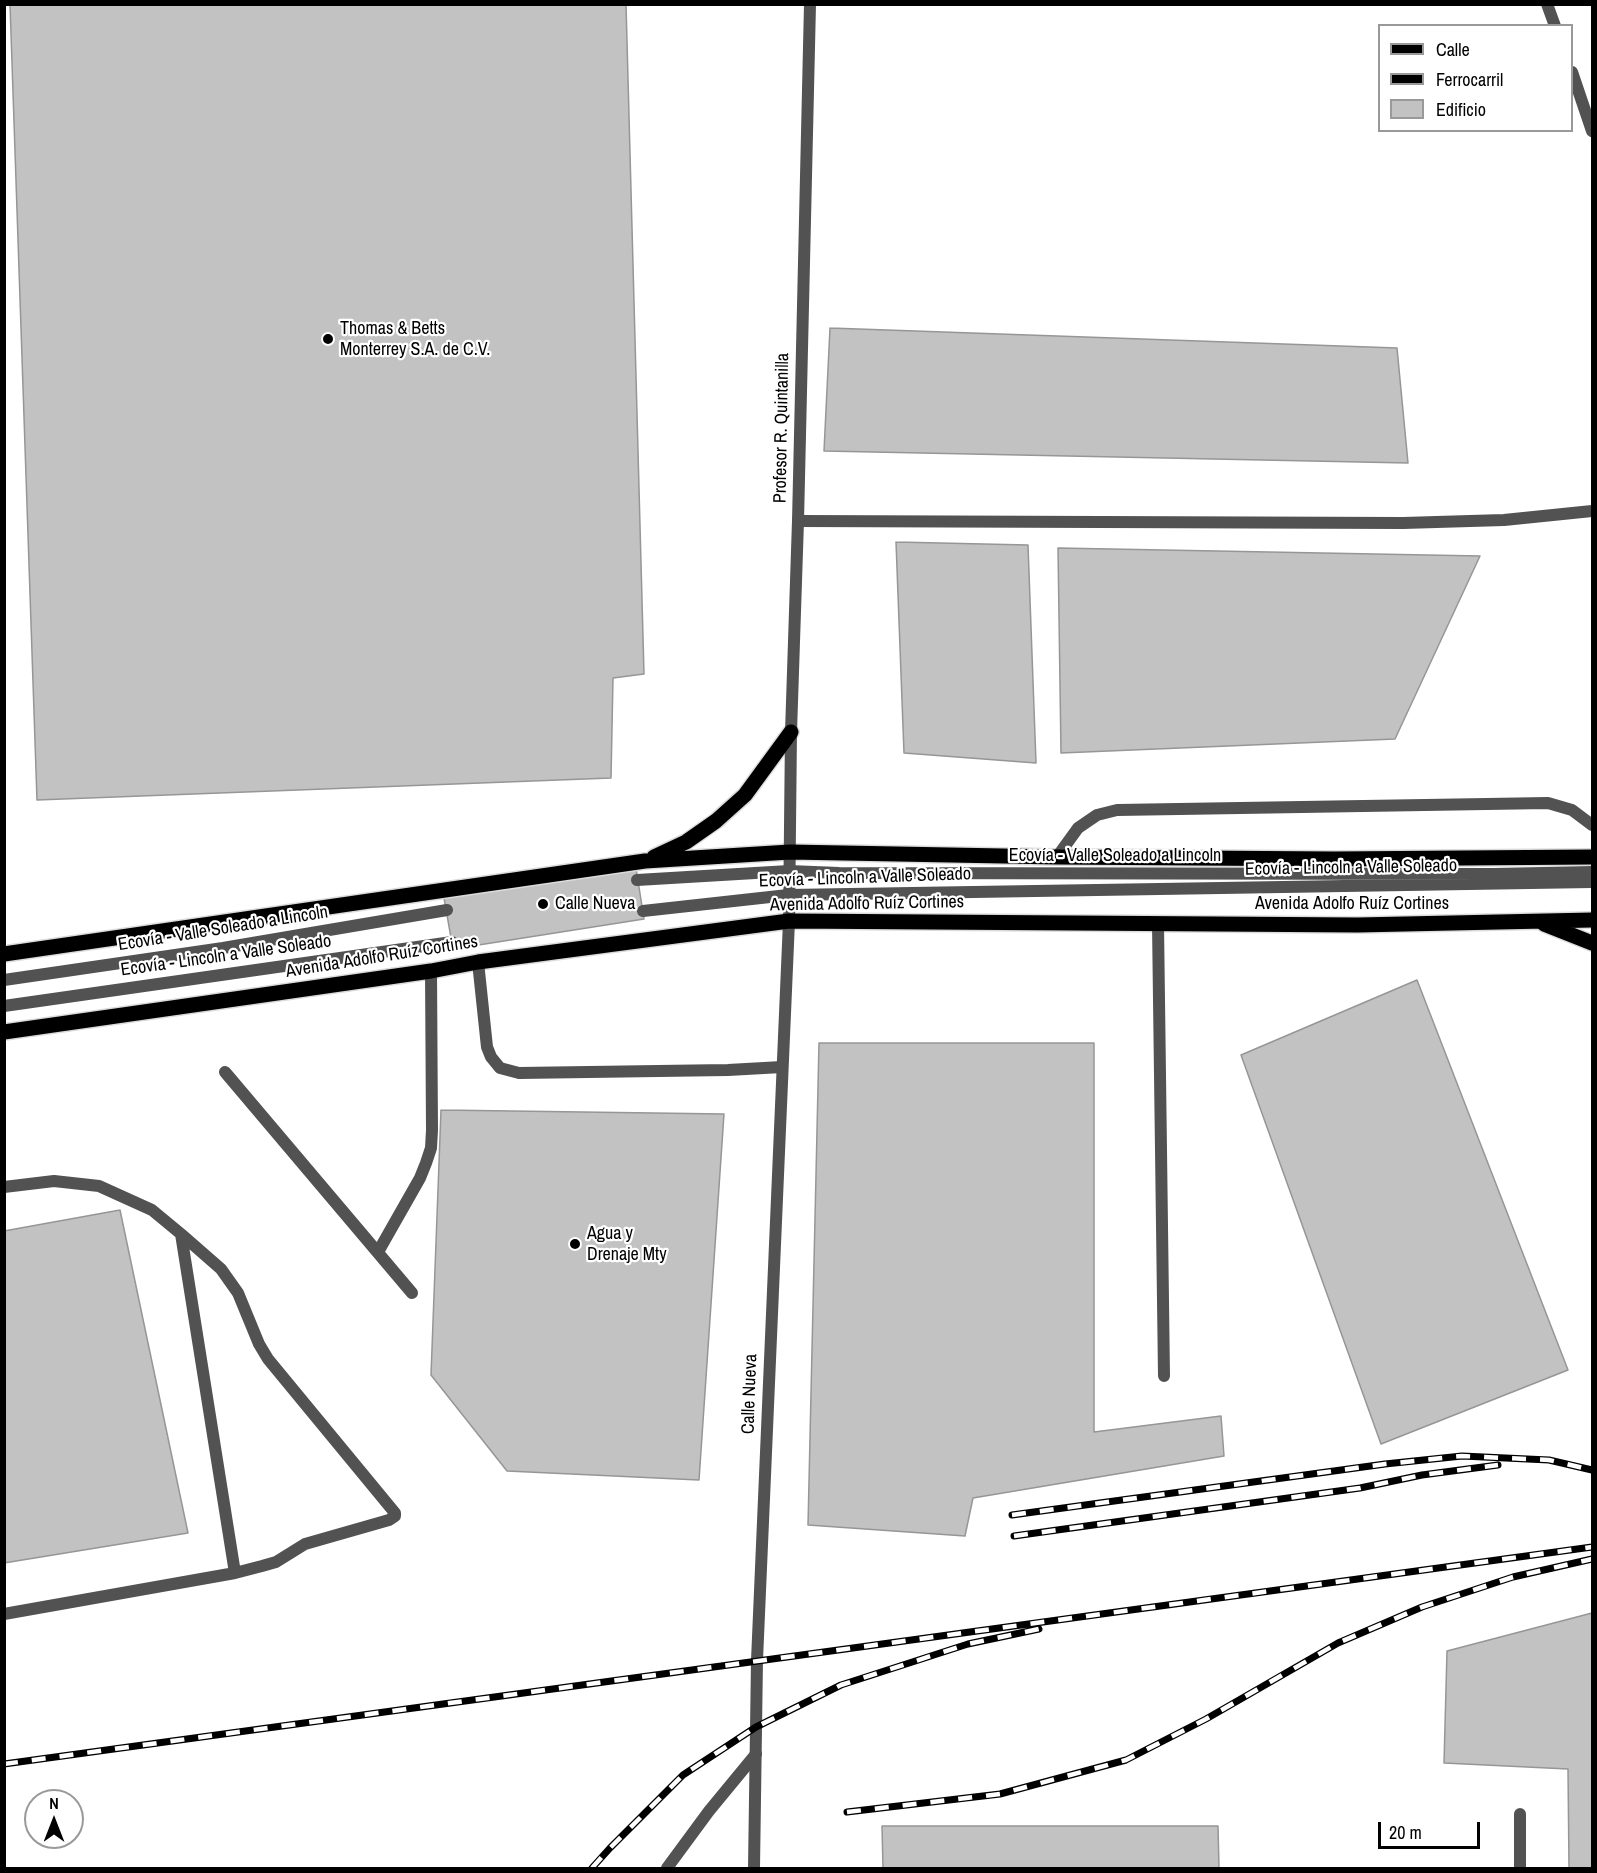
<!DOCTYPE html>
<html>
<head>
<meta charset="utf-8">
<style>
	body { margin:0 }
	#map { position:relative; width:1597px; height:1873px; overflow:hidden; background:#fff; font-family:"Archivo Narrow",sans-serif }
	canvas { display:block }
	.frame { position:absolute; inset:0; border:6px solid #000; pointer-events:none }
	.legend { position:absolute; left:1378px; top:24px; width:195px; height:108px; box-sizing:border-box; background:#fff; border:2px solid #999; margin:0; padding:8px 10px; list-style:none; font-size:18px; color:#000 }
	.legend li { display:flex; align-items:center; gap:12px; height:30px }
	.legend b { width:30px; border:2px solid #999 }
	.north { position:absolute; left:24px; top:1789px; width:60px; height:60px; box-sizing:border-box; background:#fff; border:2px solid #999; border-radius:50%; rotate:0deg; font-size:16px; font-weight:700; line-height:24px; text-align:center; color:#000 }
	.north::after { content:''; display:block; margin:auto; width:21px; height:27px; background:#000; clip-path:polygon(50% 0,100% 100%,50% 72%,0 100%) }
	.scale { position:absolute; left:1378px; top:1822px; width:102px; height:27px; box-sizing:border-box; border:3px solid #000; border-top:0; padding-left:8px; font-size:18px; line-height:21px; white-space:nowrap; color:#000; -webkit-text-stroke:4px #fff; paint-order:stroke }
</style>
</head>
<body>
<div id="map">
<canvas width="1597" height="1873"></canvas>
<div class="frame"></div>
<ul class="legend">
<li><b style="height:8px;background:#000"></b>Calle</li>
<li><b style="height:8px;background:#000"></b>Ferrocarril</li>
<li><b style="height:16px;background:#c2c2c2"></b>Edificio</li>
</ul>
<div class="north">N</div>
<div class="scale">20 m</div>
</div>
<script>
const g = document.querySelector('canvas').getContext('2d');
g.lineJoin = 'round';
function fillPath(path, color) {
  g.fillStyle = color;
  g.fill(path, 'evenodd');
}
function toPath(rows) {
  const path = new Path2D();
  for (const r of rows) {
    path.moveTo(r[0], r[1]);
    for (let i = 2; i < r.length; i += 2) path.lineTo(r[i], r[i + 1]);
  }
  return path;
}
function trace(path, color, width, dash) {
  g.strokeStyle = color;
  g.lineWidth = width;
  g.lineCap = dash ? 'butt' : 'round';
  g.setLineDash(dash || []);
  g.stroke(path);
}
function label(font, color, halo, rows, align = 'center') {
  g.font = font + ' "Archivo Narrow",sans-serif';
  g.lineWidth = 4.5;
  g.setLineDash([]);
  g.textBaseline = 'middle';
  g.strokeStyle = halo;
  g.fillStyle = color;
  for (const [text, x, y, turn = 0] of rows) {
    g.save();
    g.translate(x, y);
    g.rotate((+turn || 0) * Math.PI / 180);
    g.textAlign = isNaN(turn) ? turn : align;
    if (halo) g.strokeText(text, 0, 0);
    g.fillText(text, 0, 0);
    g.restore();
  }
}
const building = toPath([
	[10,4,626,4,644,674,613,678,611,778,37,800,10,4],
	[830,328,1397,348,1408,463,824,451,830,328],
	[896,542,1028,545,1036,763,904,753,896,542],
	[1058,548,1480,556,1395,739,1061,753,1058,548],
	[636,868,644,919,453,949,444,898,636,868],
	[1417,980,1568,1370,1381,1444,1241,1055,1417,980],
	[819,1043,1094,1043,1094,1432,1221,1416,1224,1456,973,1498,965,1536,808,1525,819,1043],
	[441,1110,724,1114,699,1480,507,1471,431,1375,441,1110],
	[120,1210,188,1533,4,1563,4,1231,120,1210],
	[1592,1613,1592,1868,1569,1868,1568,1769,1444,1763,1447,1651,1592,1613],
	[882,1826,1218,1826,1219,1868,883,1868,882,1826]
]);
fillPath(building, '#c2c2c2');
trace(building, '#969696', 1.5);
const primary = toPath([
	[654,857,686,842,716,821,745,795,791,732],
	[1544,924,1592,943],
	[4,954,645,861,790,852,1057,857,1334,859,1592,857],
	[4,1032,431,971,478,962,789,921,1358,925,1592,920]
]);
trace(primary, '#dbdbdb', 18);
trace(toPath([
	[798,521,1403,523,1504,520,1592,511],
	[1057,857,1078,828,1097,815,1117,810,1548,803,1572,810,1592,825],
	[637,880,789,871,839,873,1493,874,1592,872],
	[643,911,788,895,1592,882],
	[1158,924,1164,1376],
	[478,962,487,1047,491,1057,500,1068,519,1073,728,1070,782,1067],
	[4,980,223,948,447,910],
	[4,1006,452,942],
	[225,1072,412,1293],
	[4,1187,54,1181,99,1186,152,1210,181,1234,221,1269,238,1293,259,1344,268,1359,395,1513,395,1516,389,1520,305,1544,276,1562,262,1566,235,1573,4,1614],
	[181,1234,235,1573],
	[378,1252,420,1178,426,1163,431,1148,432,1130,431,971],
	[1520,1814,1520,1868],
	[667,1868,709,1811,756,1754]
]), '#525252', 12);
trace(toPath([
	[1547,4,1555,26],
	[1572,72,1592,131],
	[754,1868,757,1660,789,921,791,732,798,521,810,4]
]), '#525252', 12);
trace(primary, '#000', 15);
const rail = toPath([
	[1012,1515,1385,1464,1462,1456,1549,1460,1592,1470],
	[1014,1536,1360,1488,1422,1475,1498,1465],
	[4,1764,1592,1547],
	[847,1812,1000,1794,1126,1760,1206,1719,1338,1643,1422,1607,1513,1577,1592,1559],
	[592,1868,610,1848,683,1775,756,1727,841,1685,968,1644,1039,1629]
]);
trace(rail, '#000', 7);
trace(rail, '#fff', 4.5, [14]);
for (const [x, y, r, color] of [
	[328,339,6,"#000"],
	[543,904,6,"#000"],
	[575,1244,6,"#000"]
]) {
  const dot = new Path2D();
  dot.arc(x, y, r, 0, 2 * Math.PI);
  g.fillStyle = color;
  g.fill(dot);
  trace(dot, '#fff', 2);
}
label('18px', '#000', '#fff', [
	["Thomas & Betts",340,329],
	["Monterrey S.A. de C.V.",340,350],
	["Calle Nueva",555,904],
	["Agua y",587,1234],
	["Drenaje Mty",587,1255]
], 'left');
label('18px', '#000', '#fff', [
	["Profesor R. Quintanilla",782,428,-89],
	["Ecovía - Valle Soleado a Lincoln",1115,856],
	["Ecovía - Lincoln a Valle Soleado",1351,868,-1],
	["Ecovía - Lincoln a Valle Soleado",865,878,-2],
	["Avenida Adolfo Ruíz Cortines",867,904,-1],
	["Avenida Adolfo Ruíz Cortines",1352,904],
	["Ecovía - Valle Soleado a Lincoln",223,929,-9],
	["Ecovía - Lincoln a Valle Soleado",226,956,-8],
	["Avenida Adolfo Ruíz Cortines",382,957,-9],
	["Calle Nueva",750,1394,-88]
]);
</script>
</body>
</html>
